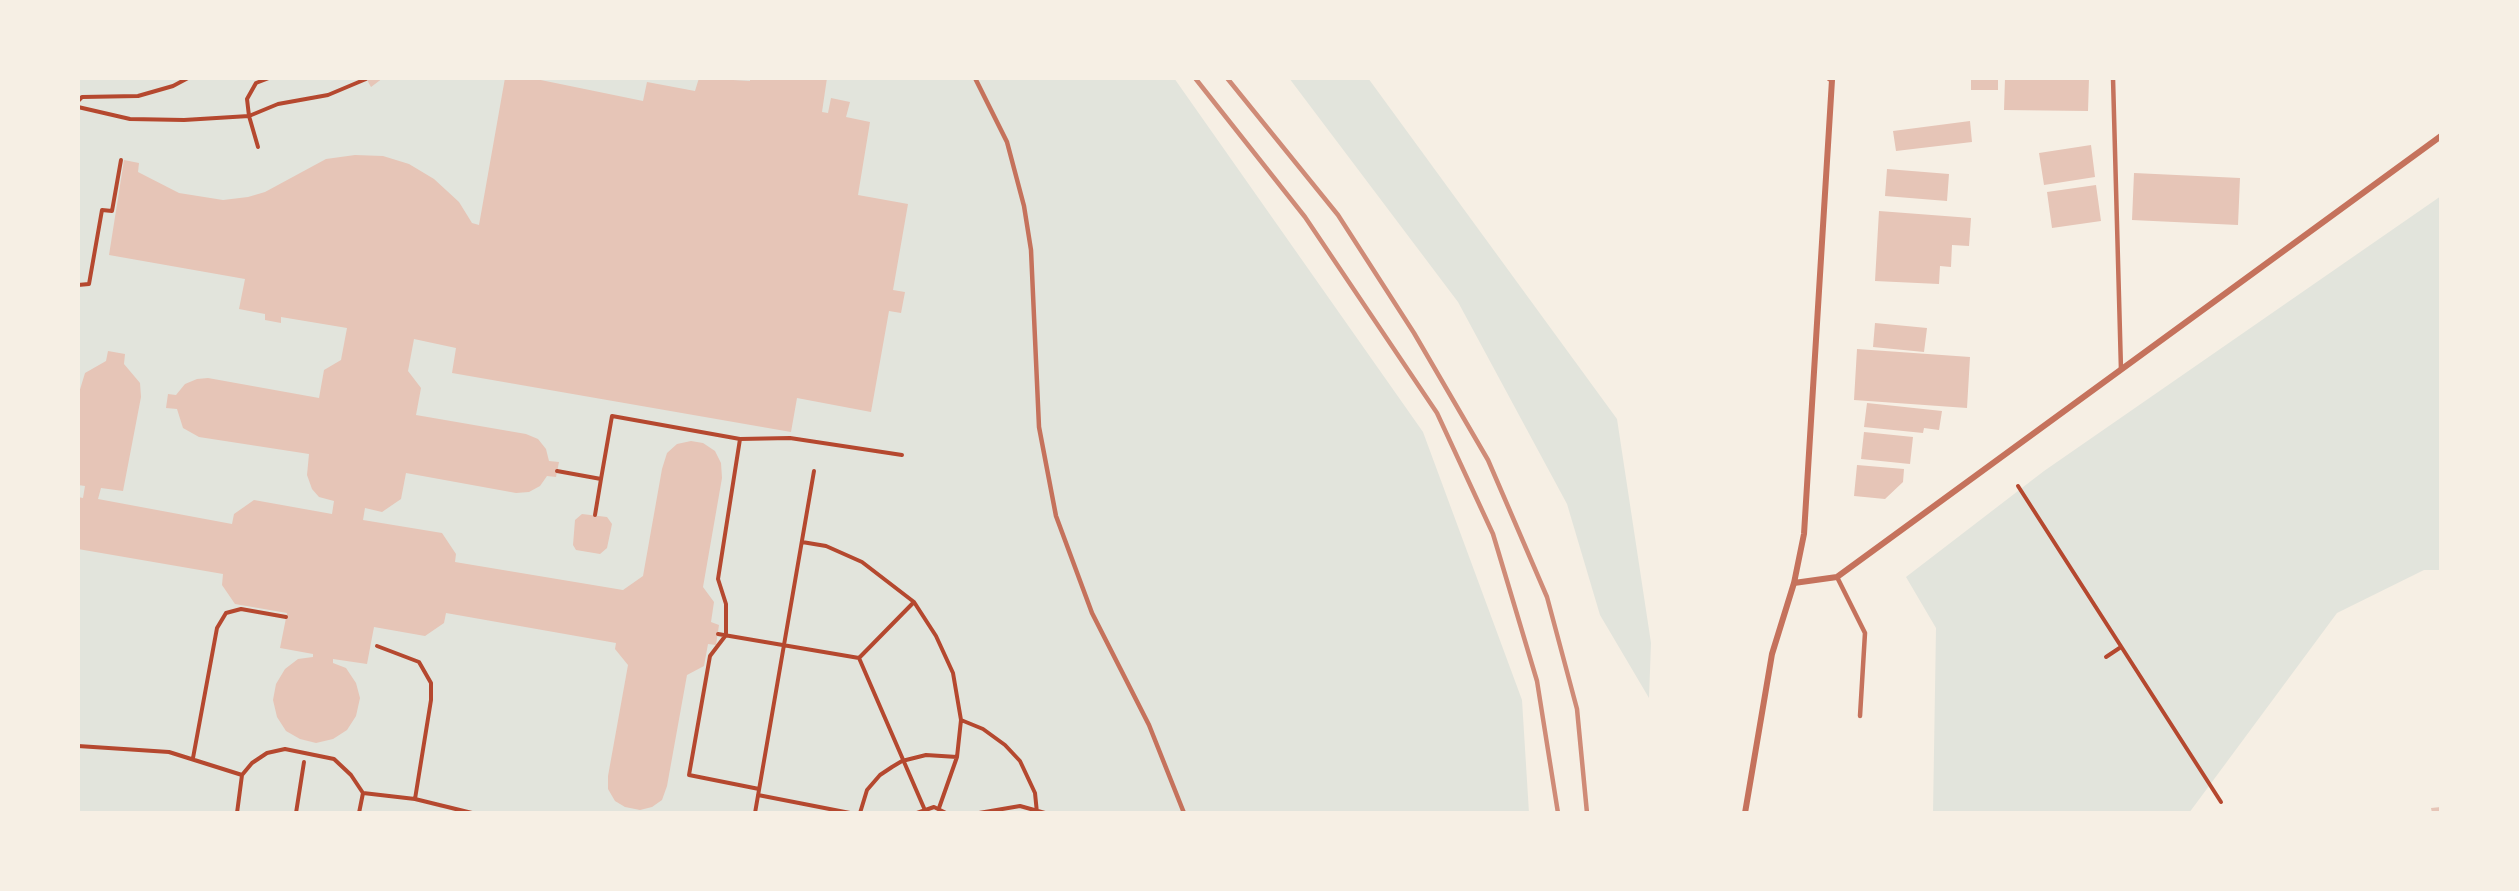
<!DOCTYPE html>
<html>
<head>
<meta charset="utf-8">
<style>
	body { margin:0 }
	#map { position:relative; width:2519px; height:891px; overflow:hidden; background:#f6efe4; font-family:"PT Sans Narrow",sans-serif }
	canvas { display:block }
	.frame { position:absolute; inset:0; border:80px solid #f6efe4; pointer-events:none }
</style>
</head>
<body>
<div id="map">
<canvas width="2519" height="891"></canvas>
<div class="frame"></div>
</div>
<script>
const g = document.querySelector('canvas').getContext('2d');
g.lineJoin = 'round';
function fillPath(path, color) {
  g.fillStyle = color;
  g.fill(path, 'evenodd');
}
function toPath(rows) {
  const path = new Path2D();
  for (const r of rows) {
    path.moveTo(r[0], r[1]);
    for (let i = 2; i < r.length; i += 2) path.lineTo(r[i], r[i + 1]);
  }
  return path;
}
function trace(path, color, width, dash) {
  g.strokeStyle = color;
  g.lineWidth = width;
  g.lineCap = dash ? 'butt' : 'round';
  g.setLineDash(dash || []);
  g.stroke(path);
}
fillPath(toPath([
	[78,78,1174,78,1423,432,1522,700,1529,813,78,813],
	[1289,78,1368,78,1617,419,1651,643,1649,698,1600,615,1567,504,1458,302],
	[2441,196,2441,570,2424,570,2337,613,2189,813,1933,813,1936,628,1906,577,2044,471]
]), '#e2e4dc');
fillPath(toPath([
	[366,78,383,78,371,87],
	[505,78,531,78,643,101,647,82,695,91,699,78,750,81,750,78,827,78,822,112,828,113,831,98,850,102,846,117,870,122,858,195,908,204,893,290,905,292,901,313,889,311,871,412,797,398,791,432,452,373,456,348,414,339,408,371,421,388,416,415,526,434,538,439,546,449,549,461,559,462,556,477,547,476,540,486,529,492,516,493,406,473,401,499,382,512,365,508,363,520,442,533,456,554,455,562,623,590,643,576,662,469,667,453,677,444,691,441,703,443,715,451,721,463,722,478,703,587,714,602,711,622,719,625,716,645,708,644,704,666,687,675,667,786,662,800,652,807,640,810,625,807,615,801,608,789,608,776,628,665,615,649,616,643,446,613,444,623,425,636,374,627,367,664,333,659,333,663,346,668,356,683,360,698,356,716,347,730,333,739,316,743,300,739,286,731,277,717,273,700,276,684,285,669,298,659,313,657,313,654,280,648,287,613,235,604,222,585,223,574,78,549,78,497,83,498,85,486,78,485,78,396,85,373,106,361,108,351,125,354,124,364,140,383,141,397,123,491,101,488,98,499,232,524,234,514,254,500,332,514,334,501,319,497,312,489,307,475,309,454,199,437,183,428,177,409,166,408,168,394,176,395,185,384,197,379,208,378,319,398,324,370,341,360,347,328,281,317,281,323,265,320,265,314,239,309,245,279,109,255,124,160,139,163,138,172,179,193,223,200,248,197,265,192,326,159,355,155,383,156,409,164,434,179,459,202,472,223,479,225],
	[1971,78,1998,78,1998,90,1971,90],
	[2005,78,2089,78,2088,111,2004,110],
	[1970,121,1972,142,1896,151,1893,131],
	[2091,145,2095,177,2044,185,2039,153],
	[1887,169,1949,174,1947,201,1885,196],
	[2134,173,2240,178,2238,225,2132,220],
	[2096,185,2101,221,2052,228,2047,192],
	[1879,211,1971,218,1969,246,1952,245,1951,267,1940,266,1939,284,1875,281],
	[1875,323,1927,328,1924,352,1873,347],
	[1857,349,1970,357,1967,408,1854,400],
	[1867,403,1942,411,1939,430,1924,428,1923,433,1864,427],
	[1864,432,1913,437,1910,464,1861,459],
	[1857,465,1904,469,1903,482,1885,499,1854,496],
	[582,514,607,517,612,524,607,548,600,554,576,550,573,545,575,520],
	[2441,807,2441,813,2432,813,2431,808]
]), '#e6c5b7');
trace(toPath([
	[78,101,82,97,138,96,173,86,188,78],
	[78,107,130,119,184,120,249,116,247,99,256,83,269,78],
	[258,147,249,116,278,104,328,95,366,79],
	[78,285,89,284,102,210,112,211,121,160],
	[740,439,718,579,726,604,726,635,710,656,689,775,759,789],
	[557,471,601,479,612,416,740,439,790,438,902,455],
	[2018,486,2221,802],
	[595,515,601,479],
	[802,542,826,546,862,562,914,602,936,636,953,673,961,720,957,757,939,808],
	[718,634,859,658,924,808],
	[377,646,419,662,431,683,431,700,415,799],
	[2106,657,2121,647],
	[859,658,914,602],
	[961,720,983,729,1005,745,1020,761,1035,793,1037,813],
	[78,746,169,752,242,775],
	[193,758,217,628,226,613,241,609,286,617],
	[363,793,415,799,472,813],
	[758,795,850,813],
	[237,813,242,775,252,763,267,753,285,749,334,759,351,775,363,793,359,813],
	[296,813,304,762],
	[755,813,814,471],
	[860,813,867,790,880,775,892,767,902,761,926,755,957,757],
	[917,813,934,807,946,813],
	[979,813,1020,806,1045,813]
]), '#b5482f', 4);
trace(toPath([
	[975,78,1007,142,1024,206,1031,250,1039,427,1056,516,1092,613,1149,725,1184,813],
	[2113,78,2121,370],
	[1837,577,1865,633,1860,716]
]), '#c5725c', 4.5);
trace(toPath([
	[1794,583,1837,577,2441,136],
	[1745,813,1772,654,1794,583,1804,534,1832,80,1829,78]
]), '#c5725c', 6);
trace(toPath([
	[1195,78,1305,217,1437,413,1493,534,1537,681,1558,813],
	[1227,78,1338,215,1414,333,1488,460,1547,597,1577,709,1587,813]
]), '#cf8b77', 4.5);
</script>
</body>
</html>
